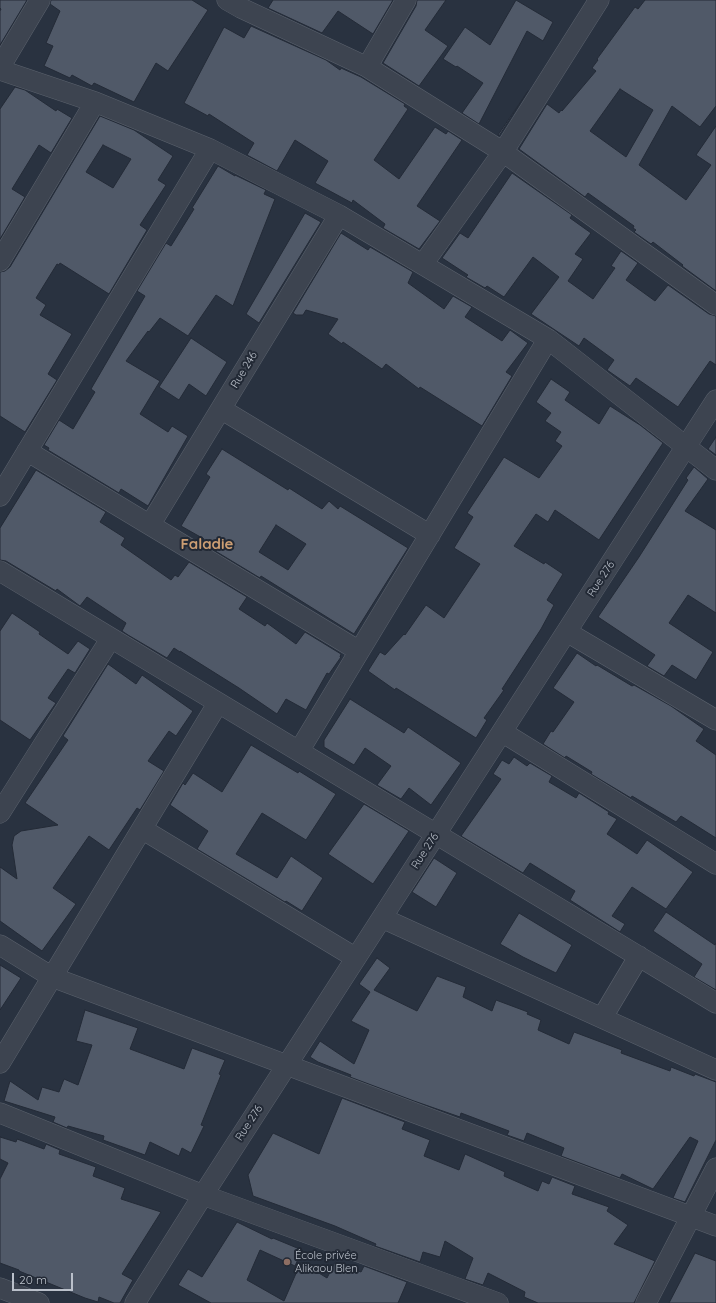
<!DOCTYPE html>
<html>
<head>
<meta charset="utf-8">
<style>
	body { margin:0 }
	#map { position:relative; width:716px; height:1303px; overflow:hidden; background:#293240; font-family:Quicksand,sans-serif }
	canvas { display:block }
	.scale { position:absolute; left:12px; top:1273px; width:61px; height:18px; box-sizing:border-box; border:2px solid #bac0ca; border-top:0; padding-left:5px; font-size:12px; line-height:14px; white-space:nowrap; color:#bac0ca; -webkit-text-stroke:3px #222935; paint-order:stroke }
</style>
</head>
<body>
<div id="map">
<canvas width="716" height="1303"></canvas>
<div class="scale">20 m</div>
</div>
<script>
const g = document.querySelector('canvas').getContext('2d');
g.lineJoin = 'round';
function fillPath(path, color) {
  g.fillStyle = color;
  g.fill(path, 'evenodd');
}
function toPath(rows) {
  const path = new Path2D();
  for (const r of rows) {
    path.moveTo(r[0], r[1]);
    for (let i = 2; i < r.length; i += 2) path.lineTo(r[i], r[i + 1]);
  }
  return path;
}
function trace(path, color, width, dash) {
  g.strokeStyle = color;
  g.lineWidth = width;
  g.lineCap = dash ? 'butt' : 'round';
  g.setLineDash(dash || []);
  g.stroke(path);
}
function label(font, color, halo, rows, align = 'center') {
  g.font = font + ' Quicksand,sans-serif';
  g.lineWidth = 4;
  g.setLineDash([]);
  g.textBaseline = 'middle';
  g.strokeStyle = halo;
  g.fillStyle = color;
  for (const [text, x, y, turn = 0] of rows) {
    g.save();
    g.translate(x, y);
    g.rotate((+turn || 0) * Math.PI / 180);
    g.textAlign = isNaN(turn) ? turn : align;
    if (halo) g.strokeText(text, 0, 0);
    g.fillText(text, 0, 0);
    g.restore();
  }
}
const building = toPath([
	[0,0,27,0,0,45,0,11,1,9,0,8,0,0],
	[51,0,192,0,208,10,168,71,156,63,134,102,94,83,92,86,72,75,70,78,44,66,53,46,46,43,60,11,50,4,51,0],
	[273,0,393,0,373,34,338,11,322,33,268,8,273,0],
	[417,0,446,0,425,30,448,46,419,86,383,63,416,6,417,0],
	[516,0,553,22,543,41,527,31,479,124,462,113,483,83,457,66,456,67,443,59,465,27,490,45,516,0],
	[645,0,716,0,716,106,700,127,672,106,639,165,686,200,711,165,696,155,716,126,716,291,682,266,683,265,653,242,651,244,634,232,636,230,633,228,634,226,588,193,585,197,519,149,547,104,559,113,561,110,562,111,596,71,592,68,598,60,597,59,635,7,638,9,645,0],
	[620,89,653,110,626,157,590,131,620,89],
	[251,26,326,60,340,70,341,68,361,77,405,104,404,106,408,109,374,160,399,179,435,127,446,134,448,131,462,140,417,206,440,221,419,249,383,228,385,224,353,200,352,203,315,183,328,161,295,140,277,171,247,155,254,143,209,114,208,116,184,103,224,27,244,38,251,26],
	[15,87,25,90,56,111,57,109,72,118,51,153,39,145,12,189,25,197,0,239,0,109,15,87],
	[528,91,499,136,498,135,528,91],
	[100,116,134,130,173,156,158,180,166,185,140,225,147,230,109,294,60,263,59,265,57,264,36,298,46,305,40,315,72,334,48,374,57,380,25,432,0,416,0,272,5,271,10,267,100,116],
	[103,145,131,159,113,188,86,172,103,145],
	[218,166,235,176,235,175,266,190,264,194,275,199,233,306,216,295,188,336,160,318,149,332,148,331,126,361,160,381,140,414,168,432,172,426,188,436,148,506,121,489,119,493,48,450,49,448,44,445,59,420,73,429,95,392,91,389,145,296,137,291,166,243,171,246,194,209,192,208,218,166],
	[512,173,572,215,570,218,591,233,575,254,583,259,568,281,593,299,615,268,611,266,621,251,638,263,626,280,655,301,668,285,709,314,716,316,716,365,710,361,678,407,636,378,630,386,607,370,614,360,584,338,579,346,531,314,559,277,533,257,504,297,487,286,485,288,466,277,468,275,442,258,460,233,468,238,512,173],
	[305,213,321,222,259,323,246,314,305,213],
	[341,233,368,250,370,247,413,272,408,283,444,309,453,296,472,307,465,317,502,341,510,330,528,343,506,372,512,376,482,426,420,387,419,389,386,364,382,369,343,342,342,344,328,334,338,319,306,310,303,315,296,315,293,313,341,233],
	[191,338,227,362,206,396,189,384,179,400,159,387,191,338],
	[551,379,570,392,565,400,599,424,610,406,640,425,663,443,599,540,555,510,548,522,536,514,514,546,544,564,545,562,563,574,547,600,554,605,541,629,502,689,504,690,484,718,487,720,476,738,396,688,395,690,368,671,380,652,385,655,404,634,405,635,426,605,444,618,480,564,454,548,473,517,467,513,504,457,539,478,562,446,555,441,561,432,545,421,551,413,536,402,551,379],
	[716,437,716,455,708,449,716,437],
	[222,449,288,490,289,488,322,509,329,501,338,509,340,506,408,548,354,634,261,576,260,578,202,543,204,539,181,526,210,477,206,474,222,449],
	[276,525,306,544,288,570,259,552,276,525],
	[694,467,708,479,685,511,716,530,716,613,688,595,669,623,713,652,696,680,672,665,664,676,647,666,655,655,598,617,639,557,688,480,686,478,694,467],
	[36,470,106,512,100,522,125,538,121,545,171,580,175,575,178,577,189,562,247,597,239,609,265,626,267,623,296,644,305,632,341,654,340,657,341,657,329,674,327,673,306,710,286,699,277,714,239,688,180,651,180,652,174,648,167,658,128,635,122,631,126,623,87,597,80,606,57,589,56,591,6,561,0,560,0,528,36,470],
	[12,613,40,632,39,634,68,654,78,641,90,649,75,673,68,669,48,698,56,703,30,740,0,720,0,631,12,613],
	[577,653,596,666,597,665,632,686,634,685,671,706,704,729,696,741,716,755,716,838,681,816,676,822,632,796,631,798,591,774,592,772,566,756,565,758,543,744,551,731,553,732,574,702,553,688,577,653],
	[108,664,136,684,142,675,193,711,176,736,169,731,148,761,164,771,140,810,137,808,109,850,89,836,53,888,76,904,42,951,0,921,0,867,17,879,12,845,14,836,21,831,58,825,25,803,68,740,63,736,108,664],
	[350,699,404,733,408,727,461,763,431,805,409,788,401,799,377,785,391,766,365,748,354,765,324,747,324,740,350,699],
	[251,745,298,773,299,771,336,794,306,840,262,813,236,854,277,878,291,856,323,878,302,911,286,901,285,902,197,849,208,831,170,805,183,783,185,785,193,773,222,792,251,745],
	[514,757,527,766,530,763,552,776,549,782,576,798,579,793,609,812,608,814,617,819,607,834,637,854,647,840,693,872,666,909,632,887,612,916,625,924,620,932,570,900,575,891,530,863,523,873,461,836,501,779,493,774,502,760,509,764,514,757],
	[364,804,409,831,373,884,328,854,364,804],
	[434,858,457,873,436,907,412,892,434,858],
	[666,912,715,945,716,943,716,990,694,977,702,964,653,931,666,912],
	[519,913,572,945,556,973,523,957,500,944,519,913],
	[377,958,390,968,374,990,417,1011,437,976,466,987,463,997,492,1011,496,1000,528,1012,527,1014,541,1020,538,1030,569,1044,574,1032,622,1050,621,1053,670,1071,671,1067,694,1076,695,1074,716,1082,716,1140,685,1202,673,1198,698,1141,690,1137,653,1189,622,1174,620,1178,561,1156,564,1148,527,1133,524,1141,507,1135,509,1131,461,1113,460,1117,414,1101,350,1077,351,1075,318,1062,310,1057,320,1041,354,1064,369,1030,351,1021,370,992,359,984,377,958],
	[0,965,21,978,0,1010,0,965],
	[85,1010,138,1028,130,1049,184,1069,192,1048,225,1060,219,1074,221,1075,201,1125,204,1126,191,1153,182,1148,179,1156,150,1142,145,1155,103,1140,104,1136,68,1126,67,1128,53,1122,55,1117,4,1101,10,1081,38,1100,42,1087,59,1092,64,1079,78,1085,92,1045,76,1041,85,1010],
	[342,1098,405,1122,402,1129,430,1140,424,1156,459,1170,465,1154,505,1172,504,1176,538,1191,542,1181,549,1184,552,1177,575,1186,572,1194,609,1207,607,1211,628,1225,614,1244,655,1261,634,1303,538,1303,524,1297,525,1292,488,1273,483,1285,465,1279,473,1258,445,1241,440,1257,423,1252,420,1262,375,1246,376,1244,335,1226,253,1196,248,1175,273,1133,319,1154,342,1098],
	[0,1137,16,1142,17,1139,44,1149,46,1144,60,1150,59,1154,96,1167,93,1176,125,1188,121,1199,161,1212,122,1274,133,1280,120,1303,114,1303,99,1297,98,1302,85,1298,19,1271,19,1270,0,1263,0,1179,8,1163,0,1159,0,1137],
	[237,1222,272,1239,273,1238,302,1250,295,1266,260,1250,247,1280,284,1301,301,1262,327,1278,335,1262,361,1272,364,1266,407,1282,398,1303,211,1303,178,1285,188,1269,202,1277,237,1222],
	[695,1253,716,1261,716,1303,669,1303,695,1253]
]);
fillPath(building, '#505968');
trace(building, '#242b37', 1);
const minor = toPath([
	[227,0,241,8,367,67,503,152,716,305],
	[0,67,40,0],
	[367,67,406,0],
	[0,70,95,102,210,149,339,215,548,339,716,470],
	[0,261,95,102],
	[423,264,503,152,599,0],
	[221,409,430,535],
	[27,451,359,651],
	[0,496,210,149],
	[150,525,339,215],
	[0,571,716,1003],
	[567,632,716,720],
	[502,732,716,864],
	[299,751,548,339],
	[0,813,111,638],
	[142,829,356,958],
	[382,918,716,1070],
	[0,945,52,977,716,1226],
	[602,1018,639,956],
	[0,1063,218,703],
	[0,1113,203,1195,498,1303],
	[0,1288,39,1303],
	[135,1303,203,1195,716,400],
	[646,1303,716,1168]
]);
trace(minor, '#5b626d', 21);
trace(minor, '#3d4450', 20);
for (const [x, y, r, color] of [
	[287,1262,4,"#8d6e63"]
]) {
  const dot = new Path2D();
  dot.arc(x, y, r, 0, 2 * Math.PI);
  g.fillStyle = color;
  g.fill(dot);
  trace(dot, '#222935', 1.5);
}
label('11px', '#bac0ca', '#222935', [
	["Rue 246",244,370,-59],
	["Rue 276",601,579,-57],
	["Rue 276",425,851,-57],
	["Rue 276",249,1123,-57]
]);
label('11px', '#bac0ca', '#222935', [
	["École privée",295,1256],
	["Alikaou Blen",295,1269]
], 'left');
label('bold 15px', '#cc9e73', '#222935', [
	["Faladie",207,544]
]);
</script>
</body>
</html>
